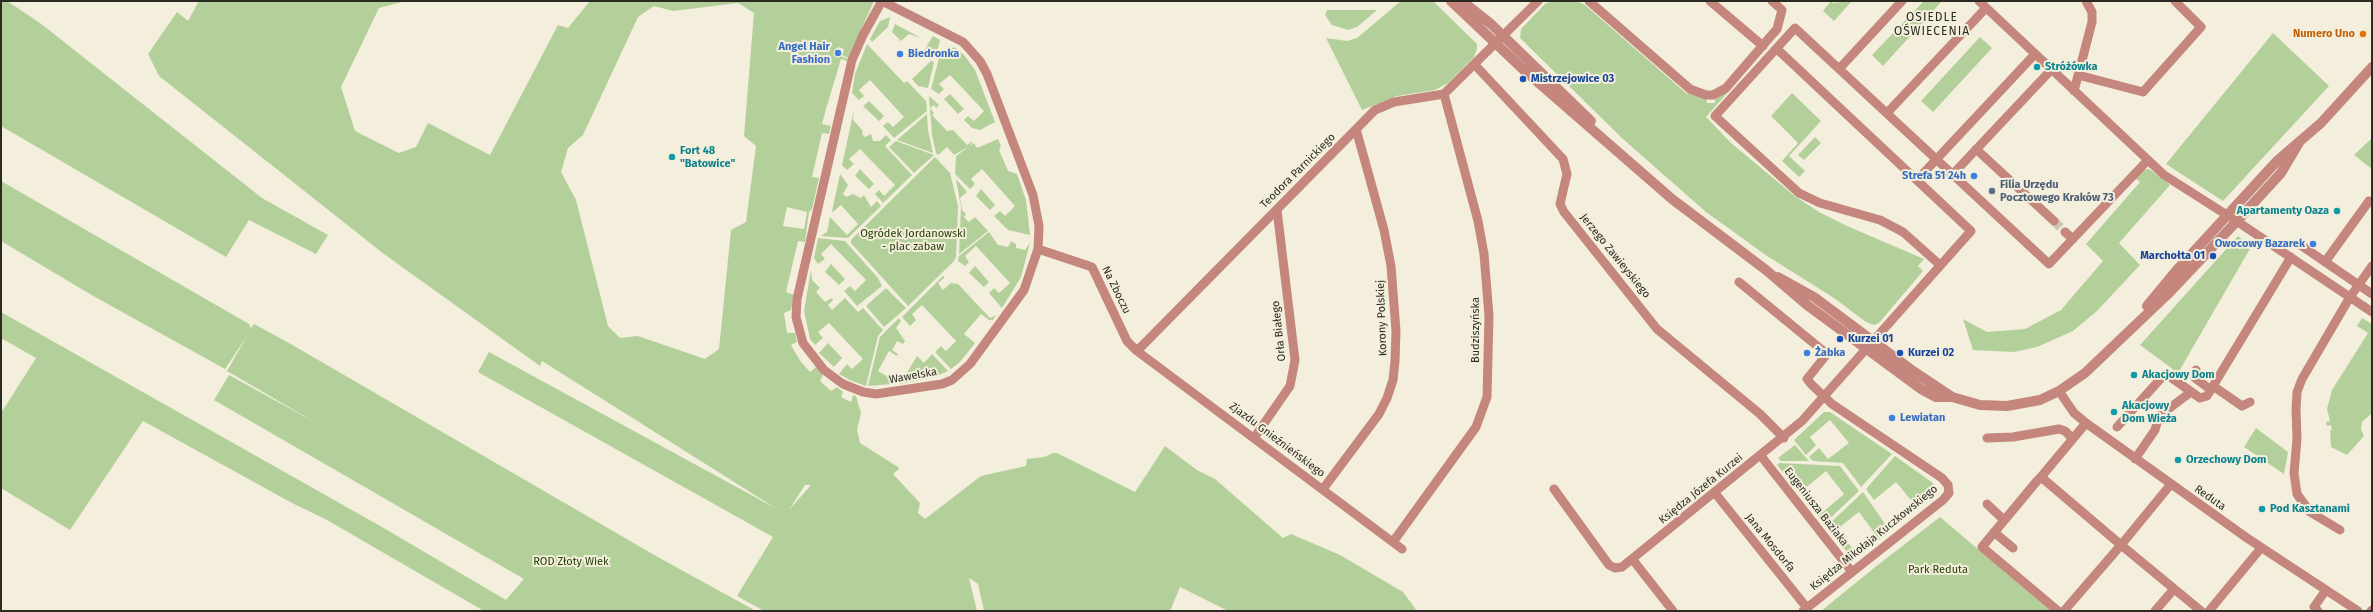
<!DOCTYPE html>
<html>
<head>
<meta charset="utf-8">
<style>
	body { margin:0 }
	#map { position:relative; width:2373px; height:612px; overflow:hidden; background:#f3efdc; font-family:"Fira Sans",sans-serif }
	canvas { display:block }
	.frame { position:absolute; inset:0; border:2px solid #2c2b23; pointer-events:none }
</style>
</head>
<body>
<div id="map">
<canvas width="2373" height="612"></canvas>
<div class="frame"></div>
</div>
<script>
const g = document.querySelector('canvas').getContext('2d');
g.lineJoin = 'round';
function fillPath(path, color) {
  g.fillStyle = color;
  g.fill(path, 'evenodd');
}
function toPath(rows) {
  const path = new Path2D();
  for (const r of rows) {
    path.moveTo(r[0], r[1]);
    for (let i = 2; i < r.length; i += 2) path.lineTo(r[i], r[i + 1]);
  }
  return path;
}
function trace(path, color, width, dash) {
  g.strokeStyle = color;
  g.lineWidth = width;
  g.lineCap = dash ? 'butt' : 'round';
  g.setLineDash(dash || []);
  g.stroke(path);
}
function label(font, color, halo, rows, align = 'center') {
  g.font = font + ' "Fira Sans",sans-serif';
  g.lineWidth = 4;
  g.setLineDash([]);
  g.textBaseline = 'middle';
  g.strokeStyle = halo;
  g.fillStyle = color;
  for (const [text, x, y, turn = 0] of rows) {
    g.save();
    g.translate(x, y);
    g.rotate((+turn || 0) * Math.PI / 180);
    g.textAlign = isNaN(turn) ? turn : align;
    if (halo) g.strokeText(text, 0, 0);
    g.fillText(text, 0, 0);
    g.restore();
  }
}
fillPath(toPath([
	[1,1,7,1,40,23,262,198,328,235,316,254,249,220,226,257,1,126],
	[199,1,406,1,379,8,341,87,355,131,399,153,416,147,428,123,490,155,558,25,568,28,590,1,874,1,848,58,842,55,844,49,838,47,835,54,848,59,847,61,841,59,826,109,822,124,831,126,829,134,822,133,812,177,819,178,812,209,809,212,805,242,798,241,786,292,794,295,791,310,784,313,787,333,795,333,797,342,791,345,801,362,810,372,816,367,823,375,820,381,831,391,837,387,843,392,841,397,851,402,853,395,856,396,861,413,857,430,860,443,898,467,899,469,893,474,920,503,918,513,925,519,981,476,1026,466,1027,459,1044,457,1053,453,1057,453,1135,492,1165,446,1197,470,1215,479,1283,538,1291,534,1340,555,1403,592,1417,611,1228,611,1180,587,1170,611,984,611,978,584,969,578,977,611,764,611,737,596,773,537,478,372,489,352,777,509,542,361,540,366,384,254,159,76,148,54,177,12,188,21],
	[738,3,754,13,744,136,756,146,746,222,731,230,719,349,705,359,638,336,620,338,608,326,576,200,561,172,568,148,583,135,638,17,654,6,673,11],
	[787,207,807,212,804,229,783,226],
	[805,485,811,485,789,510],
	[1401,1,1433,1,1477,44,1477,49,1474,57,1448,83,1435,90,1397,96,1362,110,1326,38,1347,41,1357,38],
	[1576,1,1585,5,1687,94,1689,93,1706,98,1707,103,1715,103,1715,98,1729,91,1706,117,1731,143,1796,197,1819,212,1847,226,1924,259,1918,266,1923,271,1879,323,1874,325,1866,322,1834,298,1767,256,1706,212,1623,139,1520,38,1521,29,1545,4,1552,1],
	[1831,1,1833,3,1852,1,1834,21,1823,11],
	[1924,1,1942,1,1883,66,1872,55],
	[1327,10,1377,10,1357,27,1348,30,1332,25,1325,15],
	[890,17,888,27,872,42,870,39,880,21],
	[895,24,921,38,909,34,901,41,892,32],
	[2273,33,2329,86,2223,201,2166,164],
	[933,36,940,40,936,57,927,58,925,49],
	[1980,37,1992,48,1933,112,1921,101],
	[867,44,904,83,907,81,926,101,927,111,894,138,883,126,888,122,893,127,904,117,870,80,859,90,864,96,859,100,852,93,855,74],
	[954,47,964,55,975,70,995,122,980,130,972,128,964,120,968,116,974,121,984,111,950,75,939,84,944,89,939,94,931,89,939,58],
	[931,61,934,62,928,88,918,86,912,79],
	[1792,93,1821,121,1789,156,1805,171,1799,177,1782,161,1798,143,1771,116],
	[950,94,964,109,958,114,944,99],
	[929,96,939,105,936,108,934,105,930,108,934,113,932,115,947,131,953,130,967,145,973,141,970,146,954,155,947,147,938,155,936,153,932,135],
	[869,101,884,116,879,121,863,106],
	[854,110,853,120,863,131,862,134,865,137,871,134,873,141,880,141,886,135,891,140,885,146,912,175,883,203,875,194,879,190,884,196,895,185,860,149,849,159,854,164,847,170,842,165],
	[927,114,928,130,933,153,897,140],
	[1815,137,1821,143,1804,160,1798,155],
	[998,139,1001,146,999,150,1008,171,1017,174,1026,200,1030,235,1008,230,994,216,1000,211,1005,216,1015,206,982,169,971,179,975,184,970,189,955,174,956,156,974,143,977,148],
	[2371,139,2372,140,2372,169,2354,155],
	[896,141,934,155,914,173,889,147],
	[935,157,950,173,958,206,956,257,954,261,908,306,851,243,851,240],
	[860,169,874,184,869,189,855,176],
	[2149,169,2170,185,2119,243,2140,265,2097,311,2073,331,2037,347,2014,352,1973,350,1963,319,1987,332,2025,329,2061,310,2103,261,2086,244,2140,182,2135,178,2144,170],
	[840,174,848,185,843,194,846,197,853,194,861,198,864,195,871,207,877,201,881,206,848,238,821,236,827,232,830,217,847,235,858,224,841,205,833,212,832,211],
	[956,179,967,192,960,198,962,210,966,214,964,217,969,222,975,217,988,231,959,254,961,207],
	[1,181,249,324,251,328,254,324,289,343,656,556,756,611,484,611,327,520,292,503,143,421,70,530,1,488,1,413,36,358,1,338,1,312,382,527,506,600,524,579,214,400,229,375,318,424,227,371,247,336,225,369,95,297,1,241],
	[981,189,995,205,990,210,976,196],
	[989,232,998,245,1008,247,1011,241,1016,244,1016,248,1025,250,1030,243,1021,277,1002,308,989,293,994,288,999,293,1010,283,976,246,965,256,969,262,965,266,958,261,959,256],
	[2238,236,2251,247,2178,373,2140,345],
	[818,238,845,241,878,278,882,286,857,306,844,291,850,286,855,291,866,280,831,244,821,254,825,259,818,264,814,258],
	[831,264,845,279,839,285,825,272],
	[975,266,989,282,984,287,969,273],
	[811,270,812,280,820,288,816,292,825,302,832,298,833,300,828,305,832,310,845,298,858,312,863,308,883,330,878,336,866,386,852,381,839,374,847,364,852,369,863,359,829,323,818,332,823,338,815,345,810,339,804,311],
	[943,276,945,277,938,283,943,290,951,283,958,284,990,318,996,315,993,320,989,320,981,314,964,334,975,343,960,362,951,369,935,352,941,346,946,351,956,341,922,305,912,314,916,320,910,326,902,317],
	[886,288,906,308,884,327,866,306],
	[899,318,901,321,896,328,905,341,903,344,897,341,892,350,898,354,897,356,889,351,878,371,890,378,893,384,868,386,880,337],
	[2362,318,2372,324,2372,413,2362,422,2361,429,2364,436,2347,455,2331,447,2330,430,2332,430,2331,425,2327,426,2326,422,2330,421,2327,409,2332,390,2368,333,2357,326],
	[828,343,842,358,834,367,819,353],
	[932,354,948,371,934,377,900,384,898,379,905,376,917,356,924,363],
	[1824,412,1830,412,1892,454,1861,487,1843,463,1813,461,1809,457,1819,448,1828,459,1849,443,1830,420,1810,437,1816,445,1806,455,1794,440],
	[2256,428,2288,452,2284,474,2244,447],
	[1795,445,1809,461,1781,461,1778,458],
	[1895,456,1933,483,1936,493,1896,525,1894,522,1915,505,1896,482,1874,500,1866,489],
	[1779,463,1840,466,1859,491,1824,524,1808,504,1813,500,1823,512,1844,494,1826,471,1804,489,1811,497,1806,501,1777,465],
	[1863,492,1890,531,1857,556,1849,554,1841,545,1846,540,1855,552,1876,535,1859,512,1837,529,1844,538,1839,542,1827,526],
	[1940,517,2051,611,1821,611,1879,564]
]), '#b3d09b');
trace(toPath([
	[2054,221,2065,232]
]), '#cbc8b7', 9, [9, 4.5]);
trace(toPath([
	[882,1,963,42,980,61,987,74,1033,195,1039,226,1038,249,1024,290,970,364,952,380,942,384,876,394,863,392,843,384,824,370,803,343,796,317,797,299,852,60,863,35,882,1],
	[1589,1,1690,89,1706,95,1713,95,1726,88,1777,29,1782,10,1772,1],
	[1710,1,1763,46],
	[1979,1,2164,175,2241,224,2372,312],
	[1475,65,1563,159,1567,174,1560,204,1564,212,1657,329,1760,414,1784,438],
	[1839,69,1902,1],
	[2078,75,2143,92,2201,27,2175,1],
	[2074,91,2092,22,2092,12,2086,1],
	[1887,113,1986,8],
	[1976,149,2054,221],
	[1953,174,2051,70],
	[1917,180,2035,54],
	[2065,232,2073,239],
	[2299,244,2372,294],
	[1038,249,1092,267,1127,341,1137,351,1402,549],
	[2325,262,2369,201],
	[1940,265,1903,232,1880,220,1820,203,1799,193,1715,116,1795,28,2049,264,2147,161],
	[1739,282,1827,354,1807,379,1811,384,1832,404,1942,478,1948,485,1949,493,1943,500,1803,611],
	[1137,351,1375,110,1394,102,1444,94,1538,1],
	[2196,370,2195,378,2211,390],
	[2213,386,2242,406,2250,402],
	[2059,391,2074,413,2086,423,2247,538,2358,611],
	[2117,427,2164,375,2169,376,2200,398,2207,396,2291,257],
	[1254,438,1290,386,1295,360,1277,210],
	[1987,438,2013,437,2059,429,2065,431,2073,439],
	[1761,456,1852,572],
	[2135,459,2155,430,2159,416,2191,392],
	[2041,477,2086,423],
	[1323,489,1379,414,1387,398,1393,380,1395,361,1396,331,1391,266,1384,230,1356,129],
	[1554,489,1609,565,1615,568,1622,567,1802,421,1971,231,1777,49],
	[1715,493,1807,608],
	[1987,504,2004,520],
	[2340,530,2310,512,2297,494,2294,473,2297,439,2296,409,2297,392,2302,379,2350,297,2372,266],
	[1994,532,2013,548],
	[1393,542,1476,427,1487,397,1489,316,1484,254,1478,221,1444,94],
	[1633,560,1673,611],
	[2058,611,1982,547,2037,481,2041,477,2121,545,2171,484],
	[2064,611,2121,545,2201,611],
	[2155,611,2174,589],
	[2209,611,2261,548],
	[2318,611,2314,607,2326,590],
	[2371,611,2372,610]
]), '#c4867d', 9);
trace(toPath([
	[1451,1,1525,71,1672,199,1766,270,1807,305,1921,389,1936,397,1952,397,1980,405,2007,406,2040,400,2059,391,2085,373,2168,294,2237,221,2281,173,2300,141],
	[1462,1,1491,24,1591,121],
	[1778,277,1814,297,1913,371,1952,397],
	[2147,306,2176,271,2278,160,2321,123,2372,67]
]), '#c4867d', 10);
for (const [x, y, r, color] of [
	[2363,34,4,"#e8710a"],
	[838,53,4,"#3f7fe0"],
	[900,54,4,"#3f7fe0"],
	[2037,67,4,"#0f9aa8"],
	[1523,79,4,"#1a4fb4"],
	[672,157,4,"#0f9aa8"],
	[1974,176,4,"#3f7fe0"],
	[1992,191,4,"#5c6f8a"],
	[2337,211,4,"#0f9aa8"],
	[2313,244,4,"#3f7fe0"],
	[2213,256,4,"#1a4fb4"],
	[1840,339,4,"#1a4fb4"],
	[1807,353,4,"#3f7fe0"],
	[1900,353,4,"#1a4fb4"],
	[2134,375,4,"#0f9aa8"],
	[2114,412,4,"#0f9aa8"],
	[1892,418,4,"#3f7fe0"],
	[2178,460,4,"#0f9aa8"],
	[2262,509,4,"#0f9aa8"]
]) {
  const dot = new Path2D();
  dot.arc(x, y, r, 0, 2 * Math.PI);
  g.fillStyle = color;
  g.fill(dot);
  trace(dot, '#f3efdc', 1.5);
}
label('bold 11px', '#c56008', '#f3efdc', [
	["Numero Uno",2355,34]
], 'right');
label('bold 11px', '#366cbe', '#f3efdc', [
	["Angel Hair",830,47],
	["Fashion",830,60],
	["Biedronka",908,54,"left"],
	["Strefa 51 24h",1966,176],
	["Owocowy Bazarek",2305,244],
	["Żabka",1815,353,"left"],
	["Lewiatan",1900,418,"left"]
], 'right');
label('bold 11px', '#0d838f', '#f3efdc', [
	["Stróżówka",2045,67],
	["Fort 48",680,151],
	["\"Batowice\"",680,164],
	["Apartamenty Oaza",2329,211,"right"],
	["Akacjowy Dom",2142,375],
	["Akacjowy",2122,406],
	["Dom Wieża",2122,419],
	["Orzechowy Dom",2186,460],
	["Pod Kasztanami",2270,509]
], 'left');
label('bold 11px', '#164399', '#f3efdc', [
	["Mistrzejowice 03",1531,79],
	["Marchołta 01",2205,256,"right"],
	["Kurzei 01",1848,339],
	["Kurzei 02",1908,353]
], 'left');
label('11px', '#2c2b23', '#f3efdc', [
	["Teodora Parnickiego",1298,171,-45],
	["Jerzego Zawieyskiego",1615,256,51],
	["Na Zboczu",1116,290,64],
	["Korony Polskiej",1382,318,-92],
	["Budziszyńska",1476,330,-90],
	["Orła Białego",1279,331,-96],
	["Wawelska",913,376,-10],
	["Zjazdu Gnieźnieńskiego",1277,440,37],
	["Księdza Józefa Kurzei",1701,489,-39],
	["Reduta",2210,498,35],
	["Eugeniusza Baziaka",1816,507,52],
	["Księdza Mikołaja Kuczkowskiego",1874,538,-39],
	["Jana Mosdorfa",1770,543,51]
]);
label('bold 11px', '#4e5e75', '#f3efdc', [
	["Filia Urzędu",2000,185],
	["Pocztowego Kraków 73",2000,198]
], 'left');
label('11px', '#253e05', '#f3efdc', [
	["Ogródek Jordanowski",913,234],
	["- plac zabaw",913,247],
	["ROD Złoty Wiek",571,562],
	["Park Reduta",1938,570]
]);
g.letterSpacing = '1px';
label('12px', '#2c2b23', '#f3efdc', [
	["OSIEDLE",1932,18],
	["OŚWIECENIA",1932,32]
]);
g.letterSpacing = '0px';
</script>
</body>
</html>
